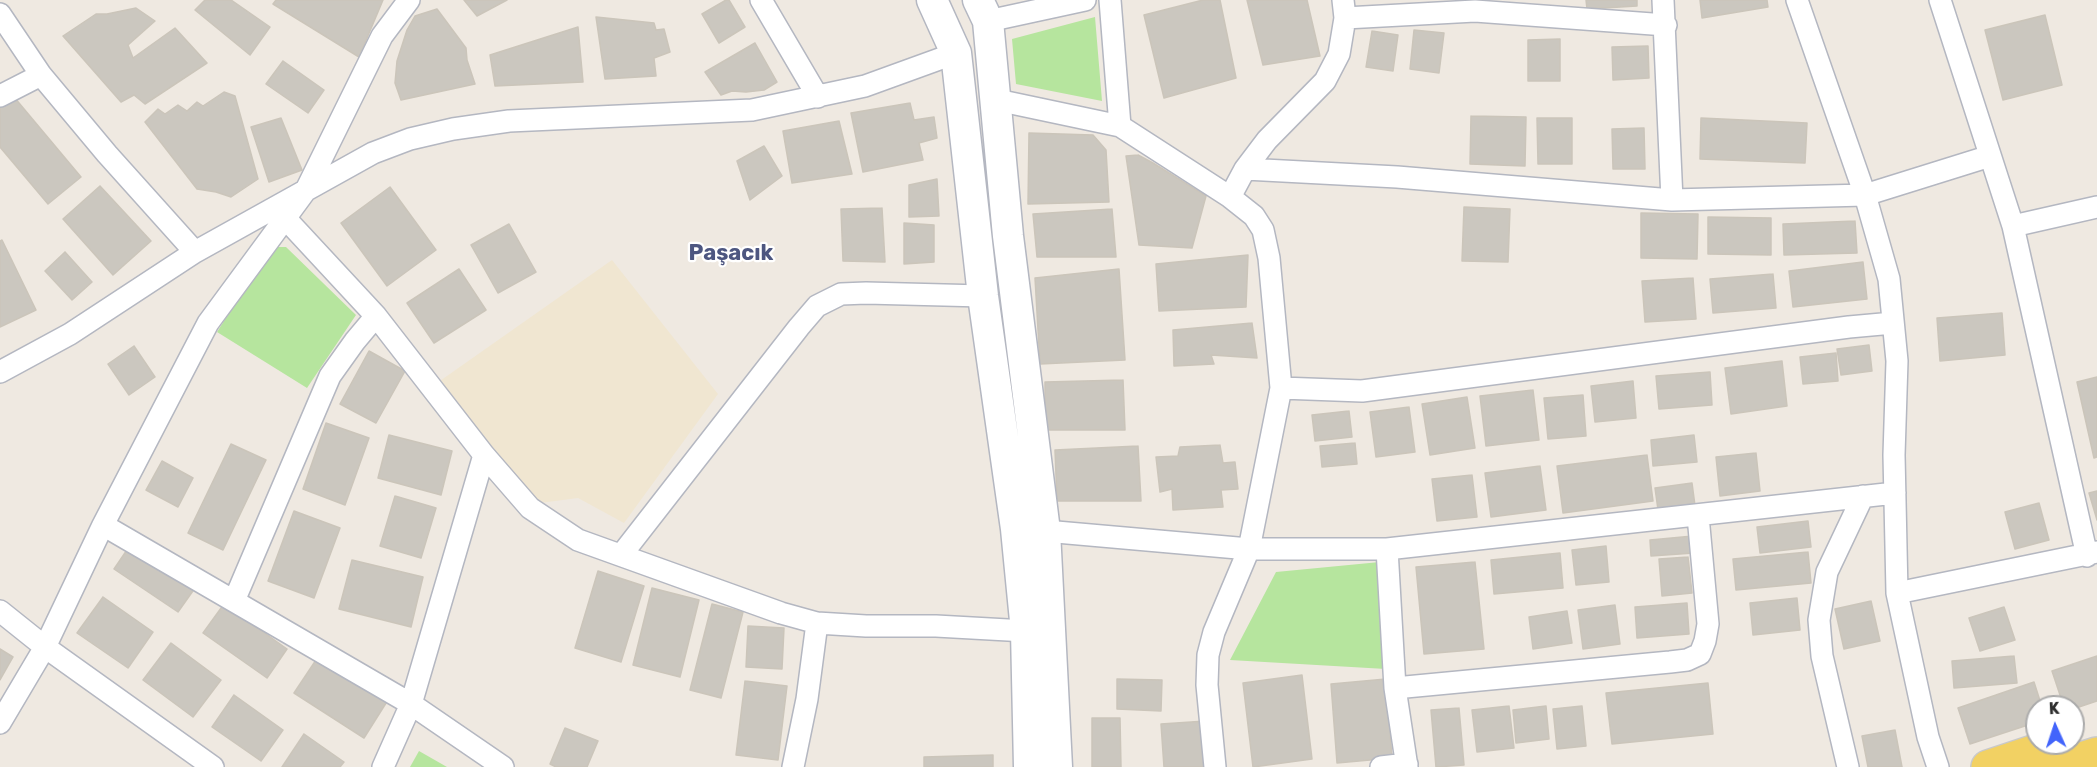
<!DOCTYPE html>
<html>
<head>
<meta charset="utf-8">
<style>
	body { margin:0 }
	#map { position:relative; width:2097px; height:767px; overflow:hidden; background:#efe9e1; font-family:Rubik,sans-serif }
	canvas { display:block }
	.north { position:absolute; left:2025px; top:695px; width:60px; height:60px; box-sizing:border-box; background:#fff; border:2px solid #ababab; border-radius:50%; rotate:357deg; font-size:16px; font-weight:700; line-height:24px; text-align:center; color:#2e2e2e }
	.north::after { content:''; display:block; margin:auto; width:21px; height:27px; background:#4264fb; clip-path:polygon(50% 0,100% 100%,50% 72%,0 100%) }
</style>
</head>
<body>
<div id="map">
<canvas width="2097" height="767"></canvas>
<div class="north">K</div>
</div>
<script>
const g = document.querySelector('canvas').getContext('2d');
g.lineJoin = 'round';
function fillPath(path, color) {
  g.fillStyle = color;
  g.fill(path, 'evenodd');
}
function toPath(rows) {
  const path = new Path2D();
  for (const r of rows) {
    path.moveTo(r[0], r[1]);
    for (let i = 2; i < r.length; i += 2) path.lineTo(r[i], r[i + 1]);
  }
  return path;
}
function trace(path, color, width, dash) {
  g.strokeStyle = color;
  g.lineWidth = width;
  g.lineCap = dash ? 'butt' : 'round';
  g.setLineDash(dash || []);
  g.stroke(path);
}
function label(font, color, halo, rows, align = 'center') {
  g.font = font + ' Rubik,sans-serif';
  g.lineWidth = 4.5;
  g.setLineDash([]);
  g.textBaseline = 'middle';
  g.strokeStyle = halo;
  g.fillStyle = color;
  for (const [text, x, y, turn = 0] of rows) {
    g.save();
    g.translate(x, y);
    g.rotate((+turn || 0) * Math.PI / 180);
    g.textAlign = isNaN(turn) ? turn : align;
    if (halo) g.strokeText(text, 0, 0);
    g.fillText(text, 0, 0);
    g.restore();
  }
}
fillPath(toPath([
	[612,260,718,394,624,523,578,498,540,503,437,383]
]), '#f0e6d1');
fillPath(toPath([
	[1095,17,1102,101,1016,84,1012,39],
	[271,247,286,247,356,315,307,388,217,332],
	[1380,562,1386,669,1230,660,1276,572],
	[419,751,447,767,410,767]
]), '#b6e59e');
const building = toPath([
	[205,0,231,0,270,27,250,55,195,10,205,0],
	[276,0,383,0,359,57,273,4,276,0],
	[464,0,507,0,477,16,464,0],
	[726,0,729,0,745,27,719,43,702,14,726,0],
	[1203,0,1220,0,1236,78,1164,98,1144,15,1203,0],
	[1247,0,1307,0,1320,56,1263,65,1247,0],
	[1586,0,1637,0,1637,6,1587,9,1586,0],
	[1700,0,1767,0,1768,7,1702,18,1700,0],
	[136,8,155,21,128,45,133,58,175,28,207,63,145,104,134,95,121,102,63,36,96,14,107,14,136,8],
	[437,9,466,48,467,60,475,84,401,100,395,83,397,61,407,30,415,16,437,9],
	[2045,15,2062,85,2003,100,1985,30,2045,15],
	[596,17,654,23,656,30,664,29,670,52,654,58,656,76,605,79,596,17],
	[578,27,583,82,495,86,490,55,578,27],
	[1414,30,1444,33,1439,73,1410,69,1414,30],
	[1372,31,1398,35,1393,71,1366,67,1372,31],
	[1560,39,1560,81,1528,81,1528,40,1560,39],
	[755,43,777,82,764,90,746,92,732,91,721,95,705,72,755,43],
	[1648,46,1649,78,1613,80,1612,47,1648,46],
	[283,61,324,90,308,113,266,84,283,61],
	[224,92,235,96,258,179,231,197,216,192,197,189,145,122,158,109,165,114,178,105,187,111,197,102,203,106,224,92],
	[14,97,81,177,48,204,0,147,0,108,14,97],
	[910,103,914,120,934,117,937,138,919,143,923,160,863,172,851,113,910,103],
	[1471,116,1526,117,1525,166,1470,164,1471,116],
	[281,118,302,170,269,182,251,127,281,118],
	[1537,118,1572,118,1572,164,1538,164,1537,118],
	[1701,118,1807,123,1805,163,1700,159,1701,118],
	[839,121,852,174,792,183,783,131,839,121],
	[1644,128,1645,169,1613,169,1612,129,1644,128],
	[1029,133,1093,135,1106,150,1109,202,1028,204,1029,133],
	[764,146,782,176,750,200,737,161,764,146],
	[1138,155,1153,163,1206,196,1192,248,1139,245,1126,156,1138,155],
	[937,179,939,216,909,217,909,185,937,179],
	[100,186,151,241,113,275,63,219,100,186],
	[390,187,436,250,387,286,341,223,390,187],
	[1464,207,1510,209,1508,262,1462,261,1464,207],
	[882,208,885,262,843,261,841,209,882,208],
	[1112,209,1116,257,1037,257,1033,214,1112,209],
	[1641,213,1698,214,1697,259,1641,258,1641,213],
	[1708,217,1771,218,1771,255,1708,254,1708,217],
	[1855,221,1857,253,1784,255,1783,224,1855,221],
	[904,223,934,225,934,262,904,264,904,223],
	[509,224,536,272,498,293,471,245,509,224],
	[2,240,36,310,0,327,0,241,2,240],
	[65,252,92,282,72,300,45,271,65,252],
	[1248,255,1246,307,1159,311,1156,264,1248,255],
	[1863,262,1867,299,1793,307,1789,271,1863,262],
	[459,269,486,310,434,343,407,303,459,269],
	[1119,269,1125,360,1040,364,1035,278,1119,269],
	[1773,274,1776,308,1713,313,1710,279,1773,274],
	[1693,278,1696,319,1645,322,1642,281,1693,278],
	[2002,313,2005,355,1940,361,1937,318,2002,313],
	[1252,323,1257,358,1211,355,1214,364,1174,366,1173,330,1252,323],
	[1869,345,1872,371,1841,375,1837,349,1869,345],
	[134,346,155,377,129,395,108,364,134,346],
	[369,351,405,371,376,423,340,404,369,351],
	[1836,353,1838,381,1803,384,1800,357,1836,353],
	[1782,361,1787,406,1731,414,1725,368,1782,361],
	[1710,372,1712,405,1659,409,1656,376,1710,372],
	[2097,377,2097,457,2094,458,2077,382,2097,377],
	[1123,380,1125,430,1045,430,1045,382,1123,380],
	[1633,381,1636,418,1595,422,1591,386,1633,381],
	[1533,390,1539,440,1486,446,1480,396,1533,390],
	[1583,395,1586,436,1548,439,1544,398,1583,395],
	[1467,397,1475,448,1430,455,1422,404,1467,397],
	[1409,407,1415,452,1376,457,1370,412,1409,407],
	[1349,411,1352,437,1315,441,1312,415,1349,411],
	[326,423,369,438,345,505,303,489,326,423],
	[389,435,452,451,441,495,378,478,389,435],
	[1694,435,1697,462,1653,466,1651,440,1694,435],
	[1355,443,1357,464,1322,467,1320,446,1355,443],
	[231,444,266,460,223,550,188,533,231,444],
	[1220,445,1223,463,1235,462,1238,489,1221,490,1223,507,1173,510,1172,489,1160,492,1156,457,1178,456,1180,447,1220,445],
	[1138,446,1141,501,1057,501,1055,450,1138,446],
	[1756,453,1760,491,1720,496,1716,457,1756,453],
	[1647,455,1653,501,1563,513,1557,466,1647,455],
	[162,461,193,478,178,507,146,490,162,461],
	[1540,466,1546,510,1491,517,1485,473,1540,466],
	[1472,475,1477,517,1437,521,1432,479,1472,475],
	[1692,483,1696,513,1659,517,1655,488,1692,483],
	[2097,491,2097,520,2089,493,2097,491],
	[395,496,436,508,421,558,380,546,395,496],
	[2039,503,2049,540,2015,549,2005,512,2039,503],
	[294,511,340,528,314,598,268,581,294,511],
	[1808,521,1811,547,1760,553,1757,527,1808,521],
	[1693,536,1694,553,1651,556,1650,540,1693,536],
	[131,544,195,588,178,612,114,569,131,544],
	[1606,546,1609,582,1576,585,1572,550,1606,546],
	[1808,552,1811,583,1736,590,1733,559,1808,552],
	[1560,553,1563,588,1494,594,1491,560,1560,553],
	[1688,557,1692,593,1662,596,1659,559,1688,557],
	[352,560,423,577,411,627,339,609,352,560],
	[1475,562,1484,649,1424,654,1416,567,1475,562],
	[598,571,644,586,621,662,575,648,598,571],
	[652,588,699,600,680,677,633,665,652,588],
	[103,597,153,632,128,668,77,633,103,597],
	[1797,598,1800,630,1753,635,1750,603,1797,598],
	[1871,601,1880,641,1844,649,1835,609,1871,601],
	[1687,603,1689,634,1637,638,1635,607,1687,603],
	[224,604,287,649,267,678,203,633,224,604],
	[712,604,743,612,721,698,690,690,712,604],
	[1615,605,1620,644,1583,649,1578,610,1615,605],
	[2004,607,2015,640,1980,651,1969,618,2004,607],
	[1567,611,1572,643,1533,649,1529,617,1567,611],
	[748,626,784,628,782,669,746,667,748,626],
	[171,643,221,680,193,717,143,680,171,643],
	[324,648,393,692,364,738,294,693,324,648],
	[0,649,13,657,0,680,0,649],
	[2014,656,2017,683,1954,688,1952,661,2014,656],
	[2097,656,2097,701,2073,709,2073,707,2064,707,2052,671,2097,656],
	[1302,675,1312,759,1253,767,1243,683,1302,675],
	[1117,679,1162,680,1161,711,1117,709,1117,679],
	[1386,679,1392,758,1337,763,1331,684,1386,679],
	[745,681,787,686,778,760,736,755,745,681],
	[2034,682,2042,707,2037,707,2037,722,1970,744,1958,708,2034,682],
	[1708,683,1713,734,1612,744,1606,693,1708,683],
	[234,695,283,730,261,761,212,727,234,695],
	[1509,706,1514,748,1477,752,1472,710,1509,706],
	[1546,706,1549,739,1516,743,1513,710,1546,706],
	[1582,706,1586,746,1557,749,1553,709,1582,706],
	[1459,708,1464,765,1436,767,1431,710,1459,708],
	[1092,718,1120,718,1121,767,1092,767,1092,718],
	[1206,721,1209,767,1164,767,1161,724,1206,721],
	[565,728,598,741,587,767,556,767,550,764,565,728],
	[1895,730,1902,767,1868,767,1862,736,1895,730],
	[304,734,344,762,340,767,282,767,304,734],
	[993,755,993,767,924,767,924,757,993,755]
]);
fillPath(building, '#cbc7bf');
trace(building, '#cbc5ba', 1.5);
const street = toPath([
	[761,0,818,97],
	[1110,0,1120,126],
	[1663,0,1672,200],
	[1797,0,1865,195,1889,279,1897,361,1894,455,1897,593,1928,737,1938,767],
	[1940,0,2013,226,2087,556],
	[0,14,41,75,107,154,195,252],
	[1345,18,1475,11,1666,25],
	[988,21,1085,0],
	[0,96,41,75],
	[997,100,1120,126,1230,197,1254,216,1263,230,1269,258,1281,388,1249,549,1214,632,1208,655,1207,685,1215,767],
	[1245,169,1397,177,1672,200,1865,195,1990,156],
	[1230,197,1245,169,1267,140,1325,81,1339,54,1345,18,1343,0],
	[285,218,376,316,484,455,530,508,578,540,781,613,817,623,866,626,936,626,1026,631],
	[2013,226,2097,207],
	[0,372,70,334,195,252,373,153,410,139,453,129,509,121,752,110,865,86,956,53],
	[1281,388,1362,391,1849,327,1893,323],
	[103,525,411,704,503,767],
	[1045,531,1249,549,1387,549,1895,493],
	[1387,549,1395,688,1407,767],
	[622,554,799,327,817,306,841,294,866,293,983,296],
	[1897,593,2097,552],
	[234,601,330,376,355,341,376,316],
	[0,611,45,647,213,767],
	[1395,688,1670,662,1687,660,1700,654,1705,641,1708,624,1698,516],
	[0,723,45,647,103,525,208,323,306,190,382,36,409,0],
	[383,767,411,704,484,455],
	[793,767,807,699,817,623],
	[1381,767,1407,764],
	[1848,767,1822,656,1819,620,1827,572,1863,496]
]);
const secondary = toPath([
	[932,0,956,53,983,296,1016,529,1026,631,1029,767],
	[978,0,988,21,1008,236,1045,531,1057,767]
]);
const primary = toPath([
	[1988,767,2060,743],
	[2056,767,2097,754]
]);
trace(street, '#b4b7c1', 24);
trace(secondary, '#b4b7c1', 33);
trace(primary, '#c9c9c9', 36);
trace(street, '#fff', 21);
trace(secondary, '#fff', 30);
trace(primary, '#f2d163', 33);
label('bold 22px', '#4d5680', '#fff', [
	["Paşacık",731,254]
]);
</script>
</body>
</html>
